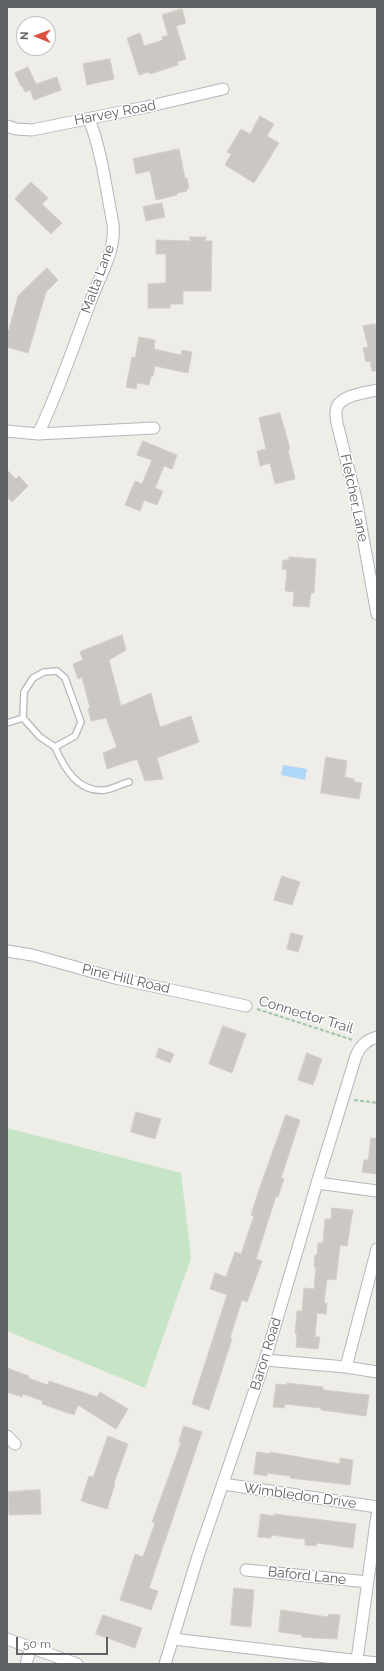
<!DOCTYPE html>
<html>
<head>
<meta charset="utf-8">
<style>
  body { margin:0 }
  #map { position:relative; width:384px; height:1671px; overflow:hidden; background:#efede7; font-family:Raleway,sans-serif }
  canvas { display:block }
  .frame { position:absolute; inset:0; border:8px solid #5e6166; pointer-events:none }
  .north { position:absolute; left:16px; top:16px; width:40px; height:40px; box-sizing:border-box; background:#fff; border:1px solid #bfc0c2; border-radius:50%; rotate:271deg; font-size:11px; font-weight:700; line-height:16px; text-align:center; color:#5e6166 }
  .north::after { content:''; display:block; margin:auto; width:14px; height:18px; background:#db4f41; clip-path:polygon(50% 0,100% 100%,50% 72%,0 100%) }
  .scale { position:absolute; left:16px; top:1637px; width:92px; height:18px; box-sizing:border-box; border:2px solid #5e6166; border-top:0; padding-left:5px; font-size:12px; line-height:14px; white-space:nowrap; color:#5e6166; -webkit-text-stroke:3px #fff; paint-order:stroke }
</style>
</head>
<body>
<div id="map">
<canvas width="384" height="1671"></canvas>
<div class="frame"></div>
<div class="north">N</div>
<div class="scale">50 m</div>
</div>
<script>
const context = document.querySelector('canvas').getContext('2d');
context.lineJoin = 'round';
function paint(path, color) {
  context.fillStyle = color;
  context.fill(path, 'evenodd');
}
function strokePath(path, color, width, dash) {
  context.strokeStyle = color;
  context.lineWidth = width;
  context.lineCap = dash ? 'butt' : 'round';
  context.setLineDash(dash || []);
  context.stroke(path);
}
function label(font, color, halo, rows, align = 'center') {
  context.font = font + ' Raleway,sans-serif';
  context.lineWidth = 3;
  context.setLineDash([]);
  context.textBaseline = 'middle';
  context.strokeStyle = halo;
  context.fillStyle = color;
  for (const [text, x, y, turn = 0] of rows) {
    context.save();
    context.translate(x, y);
    context.rotate((+turn || 0) * Math.PI / 180);
    context.textAlign = isNaN(turn) ? turn : align;
    if (halo) context.strokeText(text, 0, 0);
    context.fillText(text, 0, 0);
    context.restore();
  }
}
paint(new Path2D(`
  M 7,1128 L 181,1173 L 191,1258 L 145,1388 L 7,1331 Z`), '#c6e4c6');
paint(new Path2D(`
  M 283,765 L 307,769 L 305,780 L 281,775 Z`), '#aed7f8');
const building = new Path2D(`
  M 182,9 L 186,23 L 176,26 L 186,59 L 177,62 L 178,65 L 150,74 L 149,72 L 139,75 L 127,38 L 140,33 L 144,46 L 163,40 L 162,37 L 168,35 L 162,15 Z
  M 110,59 L 114,79 L 87,85 L 83,64 Z
  M 28,67 L 36,84 L 57,77 L 61,90 L 34,100 L 30,90 L 25,92 L 22,86 L 21,86 L 15,73 Z
  M 260,116 L 274,124 L 267,136 L 279,143 L 254,183 L 225,165 L 231,154 L 227,152 L 241,129 L 250,134 Z
  M 179,149 L 185,178 L 187,178 L 189,188 L 186,189 L 187,191 L 177,193 L 177,195 L 156,200 L 150,171 L 136,174 L 133,159 Z
  M 31,182 L 48,198 L 42,204 L 62,223 L 51,234 L 15,199 Z
  M 162,203 L 165,217 L 146,221 L 143,207 Z
  M 190,237 L 206,237 L 205,241 L 212,241 L 211,291 L 183,291 L 183,304 L 170,304 L 170,308 L 148,308 L 148,284 L 166,283 L 166,254 L 156,254 L 156,240 L 190,241 Z
  M 47,268 L 58,280 L 46,292 L 28,353 L 7,347 L 7,330 L 9,330 L 18,296 Z
  M 375,324 L 377,331 L 377,371 L 372,371 L 370,361 L 366,362 L 363,348 L 368,347 L 363,326 Z
  M 139,337 L 155,340 L 154,349 L 181,355 L 182,350 L 192,352 L 188,373 L 155,366 L 153,376 L 151,376 L 149,385 L 137,383 L 136,389 L 126,387 L 132,357 L 135,358 Z
  M 280,413 L 290,449 L 288,450 L 295,479 L 275,484 L 270,463 L 260,466 L 257,451 L 266,449 L 259,418 Z
  M 143,441 L 177,455 L 172,469 L 164,466 L 155,488 L 163,491 L 157,505 L 144,500 L 140,511 L 125,505 L 135,481 L 142,484 L 152,460 L 137,455 Z
  M 7,470 L 16,479 L 19,476 L 28,486 L 12,502 L 7,497 Z
  M 289,557 L 316,559 L 314,593 L 311,593 L 309,607 L 293,606 L 294,592 L 285,591 L 287,570 L 282,569 L 283,560 L 289,560 Z
  M 122,635 L 126,650 L 109,660 L 121,706 L 151,693 L 160,727 L 191,716 L 199,742 L 157,758 L 163,779 L 145,781 L 137,759 L 107,769 L 103,753 L 117,747 L 106,718 L 91,721 L 88,709 L 90,708 L 82,677 L 78,679 L 73,664 L 83,660 L 80,652 Z
  M 326,757 L 347,761 L 345,777 L 354,779 L 354,782 L 362,783 L 359,799 L 321,793 Z
  M 282,876 L 300,882 L 292,905 L 274,900 Z
  M 291,933 L 303,936 L 298,952 L 287,949 Z
  M 223,1026 L 246,1034 L 232,1073 L 209,1064 Z
  M 159,1048 L 174,1054 L 170,1063 L 156,1057 Z
  M 307,1053 L 322,1059 L 313,1085 L 298,1080 Z
  M 136,1112 L 161,1119 L 155,1139 L 131,1132 Z
  M 286,1115 L 300,1120 L 281,1178 L 284,1179 L 278,1197 L 276,1196 L 256,1259 L 262,1261 L 247,1302 L 242,1300 L 230,1338 L 232,1339 L 209,1410 L 192,1404 L 227,1295 L 210,1289 L 215,1273 L 226,1277 L 235,1252 L 241,1254 L 254,1216 L 251,1215 L 259,1190 Z
  M 371,1138 L 377,1138 L 377,1174 L 362,1172 L 364,1160 L 368,1160 Z
  M 332,1208 L 353,1210 L 347,1246 L 340,1245 L 336,1280 L 327,1279 L 324,1303 L 327,1303 L 326,1314 L 317,1313 L 315,1337 L 320,1337 L 318,1349 L 296,1347 L 297,1334 L 295,1334 L 297,1311 L 302,1311 L 304,1288 L 314,1289 L 316,1267 L 314,1267 L 315,1255 L 317,1255 L 318,1243 L 323,1243 L 325,1219 L 331,1219 Z
  M 7,1368 L 29,1376 L 28,1378 L 48,1385 L 49,1381 L 97,1397 L 100,1392 L 128,1409 L 116,1429 L 78,1405 L 74,1415 L 42,1404 L 43,1401 L 23,1394 L 22,1397 L 7,1392 Z
  M 287,1383 L 323,1387 L 323,1390 L 369,1395 L 366,1416 L 321,1410 L 321,1408 L 285,1404 L 284,1408 L 273,1407 L 276,1384 L 287,1385 Z
  M 184,1426 L 202,1432 L 149,1588 L 158,1591 L 151,1610 L 120,1600 L 135,1554 L 143,1557 L 155,1523 L 152,1522 L 181,1443 L 179,1442 Z
  M 108,1436 L 128,1444 L 114,1483 L 115,1484 L 107,1509 L 81,1501 L 89,1476 L 93,1477 Z
  M 257,1452 L 270,1454 L 270,1452 L 340,1464 L 340,1458 L 353,1460 L 350,1485 L 290,1478 L 290,1476 L 267,1473 L 267,1476 L 254,1474 Z
  M 40,1490 L 41,1514 L 9,1515 L 8,1492 Z
  M 261,1514 L 274,1516 L 274,1514 L 356,1524 L 353,1548 L 317,1543 L 316,1546 L 305,1545 L 305,1539 L 294,1538 L 271,1535 L 271,1538 L 258,1537 Z
  M 234,1588 L 254,1590 L 251,1627 L 231,1625 Z
  M 281,1610 L 328,1617 L 329,1614 L 340,1615 L 337,1639 L 313,1638 L 302,1637 L 302,1635 L 279,1632 Z
  M 103,1615 L 142,1628 L 135,1648 L 96,1634 Z`);
paint(building, '#cbc8c4');
strokePath(building, '#d3cfc5', 1);
const service = new Path2D(`
  M 57,671 L 65,678 L 81,722 L 75,736 L 55,747 L 40,737 L 23,718 L 24,692 L 33,678 L 44,672 Z
  M 7,723 L 23,718
  M 55,747 C 64,768 78,793 105,790 C 113,789 121,784 129,782`);
const minor = new Path2D(`
  M 7,126 L 16,129 L 32,130 L 146,107 L 223,89
  M 377,390 C 365,393 342,395 337,407 C 335,412 336,418 337,423 L 356,499 L 377,614
  M 7,431 L 38,434 L 154,428
  M 38,434 C 59,391 74,345 91,300 C 100,275 116,251 113,224 C 106,189 102,152 89,119
  M 7,951 L 32,955 L 115,978 L 246,1006
  M 317,1183 L 377,1191
  M 265,1360 L 346,1367 L 377,1372
  M 346,1367 L 377,1249
  M 7,1436 L 15,1444
  M 223,1484 L 377,1507
  M 246,1570 L 368,1582
  M 7,1639 L 77,1664
  M 173,1639 L 377,1663
  M 357,1660 L 377,1515
  M 26,1664 L 31,1647
  M 165,1664 L 198,1556 L 265,1360 L 317,1183 L 356,1056 C 360,1046 366,1040 377,1037`);
strokePath(service, '#b4b6ba', 8);
strokePath(minor, '#b4b6ba', 13);
strokePath(new Path2D(`
  M 257,1009 L 353,1040
  M 354,1100 L 377,1103`), '#9fc5ab', 2, [4, 2]);
strokePath(service, '#fff', 5.5);
strokePath(minor, '#fff', 11);
label('14px', '#5e6166', '#fff', [
  ["Harvey Road",115,113,-11],
  ["Malta Lane",98,279,-70],
  ["Fletcher Lane",354,498,78],
  ["Pine Hill Road",126,979,13],
  ["Connector Trail",306,1015,17],
  ["Baron Road",266,1354,-73],
  ["Wimbledon Drive",300,1496,8],
  ["Baford Lane",307,1576,6]
]);
</script>
</body>
</html>
